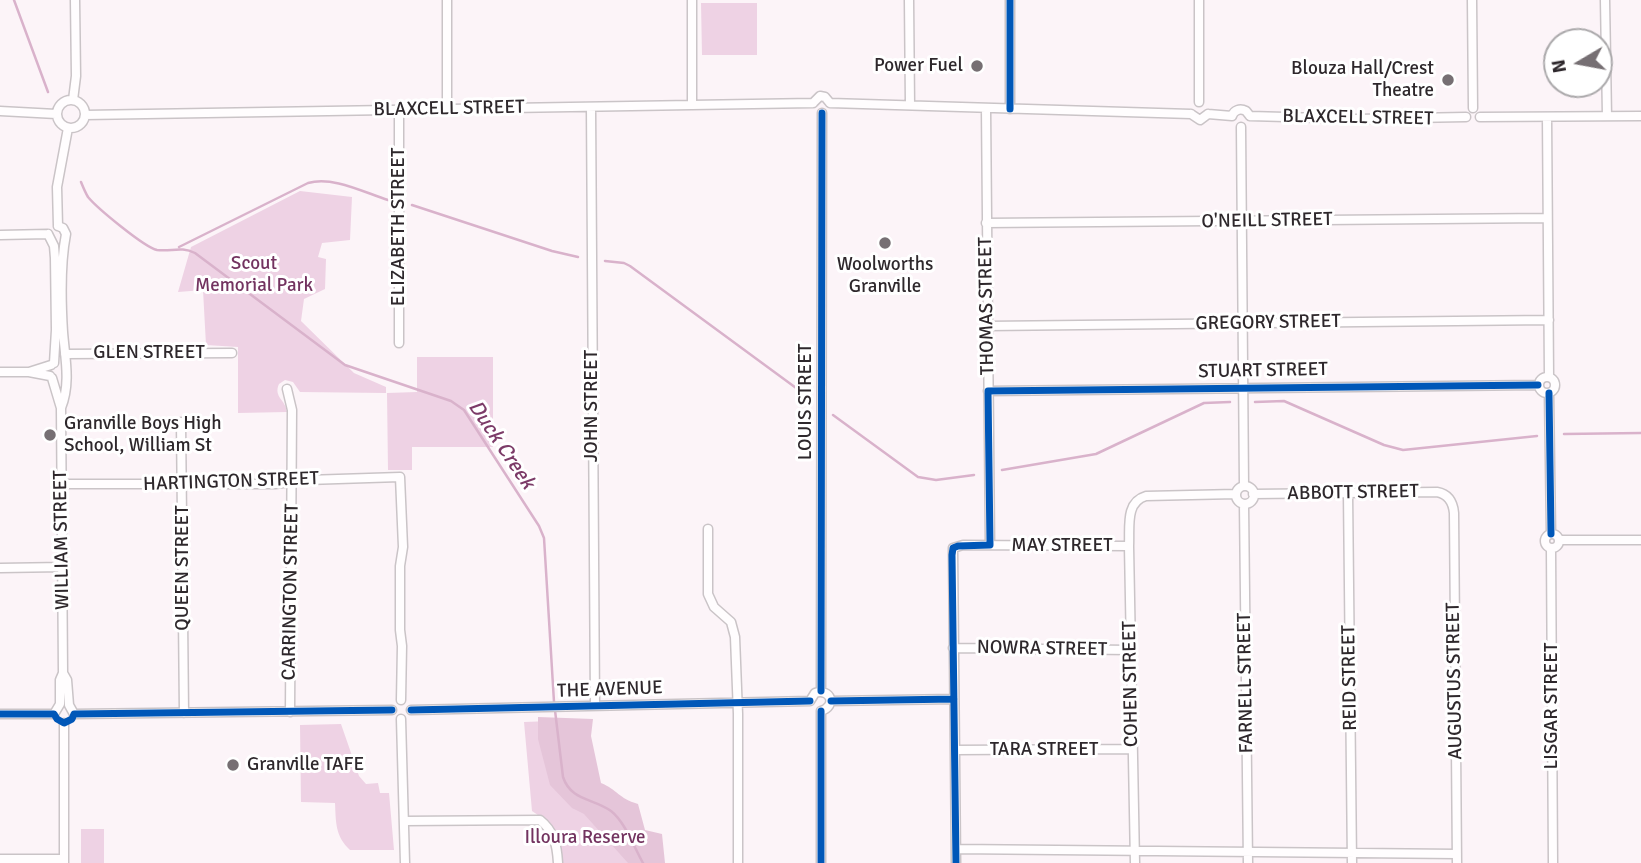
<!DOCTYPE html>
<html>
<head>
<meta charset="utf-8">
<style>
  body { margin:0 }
  #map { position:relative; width:1641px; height:863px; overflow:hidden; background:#fcf4f8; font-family:Signika,sans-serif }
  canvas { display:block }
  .north { position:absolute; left:1543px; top:28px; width:70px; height:70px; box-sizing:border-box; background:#fff; border:2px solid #aba9ab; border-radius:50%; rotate:260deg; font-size:19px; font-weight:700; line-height:28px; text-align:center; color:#2e282c }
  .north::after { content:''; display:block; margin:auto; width:24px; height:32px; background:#766f73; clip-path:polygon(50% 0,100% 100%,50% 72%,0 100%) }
</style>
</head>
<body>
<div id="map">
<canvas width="1641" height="863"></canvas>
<div class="north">N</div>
</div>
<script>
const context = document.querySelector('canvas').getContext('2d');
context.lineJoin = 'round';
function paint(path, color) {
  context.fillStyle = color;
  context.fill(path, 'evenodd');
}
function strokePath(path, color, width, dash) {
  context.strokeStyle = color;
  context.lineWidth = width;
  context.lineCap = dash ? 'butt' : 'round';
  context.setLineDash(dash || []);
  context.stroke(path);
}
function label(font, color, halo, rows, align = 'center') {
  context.font = font + ' Signika,sans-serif';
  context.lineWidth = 6;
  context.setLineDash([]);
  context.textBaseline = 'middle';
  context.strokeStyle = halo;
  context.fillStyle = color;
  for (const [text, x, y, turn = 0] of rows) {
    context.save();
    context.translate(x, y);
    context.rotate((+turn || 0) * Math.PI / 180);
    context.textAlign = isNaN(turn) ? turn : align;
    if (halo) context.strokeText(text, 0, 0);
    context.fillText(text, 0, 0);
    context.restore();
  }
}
paint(new Path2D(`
  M 701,3 L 757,3 L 757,55 L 702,55 Z
  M 300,191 L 352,197 L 350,240 L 322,243 L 318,257 L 326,259 L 325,289 L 304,299 L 301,321 L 354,373 L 386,387 L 386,393 L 300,392 L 293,382 L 285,380 L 279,384 C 273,397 286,400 287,412 L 238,413 L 238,347 L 206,345 L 203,290 L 178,292 L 191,247 Z
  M 417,357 L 493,357 L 493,447 L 412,447 L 412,470 L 388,470 L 387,393 L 417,392 Z
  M 551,721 L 593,812 L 635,863 L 561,863 C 558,836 555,826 532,811 L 524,722 Z
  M 341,724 L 359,776 L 366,784 L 378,783 L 380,793 L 389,793 L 394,850 L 350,850 C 335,836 336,822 335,803 L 301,802 L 300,725 Z
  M 81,829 L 104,829 L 104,863 L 81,863 Z`), '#eed2e4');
paint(new Path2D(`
  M 538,717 L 593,719 L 591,736 L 601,783 C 618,790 618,798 638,804 L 645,830 L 662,834 L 665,863 L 628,863 L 584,814 L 572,808 L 550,785 L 538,739 Z`), '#e5c5d9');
strokePath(new Path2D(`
  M 14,0 L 48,92
  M 81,182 C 83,187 85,192 88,197 C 97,208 144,247 157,250 C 171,252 181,246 195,253 L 345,365 L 451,401 L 464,410 L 539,526 L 544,538 L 554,702 L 563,777 C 571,801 593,798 611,811 C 625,822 634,847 643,863
  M 412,205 L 552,251 L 578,257
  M 179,247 L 308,183 C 333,176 363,192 388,200
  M 605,261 L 624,263 L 630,266 L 807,396
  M 1255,402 L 1284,401 L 1384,445 L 1403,450 L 1537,436
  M 833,415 L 918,477 L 936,480 L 974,475
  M 1564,434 L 1641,433
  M 1002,470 L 1096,454 L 1204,403 L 1230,402`), '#d9b2cb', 2.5);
const minor = new Path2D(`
  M 692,0 L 692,105
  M 909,0 L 910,105
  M 1010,0 L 1010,109
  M 1199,0 L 1199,102
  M 1472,0 L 1473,108
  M 1605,0 L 1607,116
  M57 114a14 14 0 1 1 28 0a14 14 0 1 1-28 0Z
  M 73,100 L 76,76 L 75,0
  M 813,103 L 820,96 L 825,97 L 830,103
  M 830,103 L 1191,114
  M 591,107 L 595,706
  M 986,108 L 990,545
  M 447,109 L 447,0
  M 0,111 L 56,114
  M 1191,114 L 1200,120 L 1208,114
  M 1208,114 L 1232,116
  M 85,115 L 813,103
  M 1232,116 C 1234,110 1240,108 1246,111 L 1250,116
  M 1250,116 L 1356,119 L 1466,117
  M 1480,117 L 1641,116
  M 1547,117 L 1549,377
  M 1241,127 L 1244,486
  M 986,223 L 1547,218
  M 58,226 L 57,187 L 68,128
  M 48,234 L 54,246 L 55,258 L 56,330 L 54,363
  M 0,235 L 48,234
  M 987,326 L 1549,320
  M 399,343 L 399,111
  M 65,354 L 232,353
  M 0,372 L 29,372 L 50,376
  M 29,372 L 51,365
  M1539 385a8 8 0 1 1 16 0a8 8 0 1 1-16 0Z
  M 52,378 L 61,408
  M 287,389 L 292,410 L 290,712
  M 988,391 L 1538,385
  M 1549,393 L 1551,534
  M 181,422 L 184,713
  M 62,484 L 275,484 L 307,480 L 400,477 L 403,547 L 400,566 L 400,630 L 402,646 L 401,700
  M1236 495a9 9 0 1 1 18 0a9 9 0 1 1-18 0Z
  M 1348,493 L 1352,863
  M 1253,494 L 1437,492 C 1448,494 1453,502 1454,513 L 1457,863
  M 1244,504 L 1248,863
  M 708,529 L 708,594 L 714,607 L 731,622 L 735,637 L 738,714 L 738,863
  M1545 541a7 7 0 1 1 14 0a7 7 0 1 1-14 0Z
  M 1560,540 L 1641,540
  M 1551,549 L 1553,863
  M 0,568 L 63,567
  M 953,648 L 1131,650
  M 63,673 L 67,680 L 69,705 L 74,714
  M 821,691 L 822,113
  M 810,701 L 815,693 C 831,688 837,706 821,711
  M 831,701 L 954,699
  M 411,710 L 810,701
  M 821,711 L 821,863
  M 0,714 L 54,714
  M 54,714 L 60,704 L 60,680 L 63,673 L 61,408 C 71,383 65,358 63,332 C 61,300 60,265 66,234 L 63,228 L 58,226
  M 74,714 L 392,710
  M 401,719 L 405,863
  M 64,723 L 64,863
  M 955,750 L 1132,749
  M 404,821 L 540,820 C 554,831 557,845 558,863
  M 956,849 L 1457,854
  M 0,859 L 64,859
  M 956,863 L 953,548 L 963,545 L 1129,546
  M 1135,863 L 1129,546 C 1130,527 1125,502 1146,496 L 1236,494`);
strokePath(minor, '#cac4c7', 11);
strokePath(minor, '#fffdfe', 8);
strokePath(new Path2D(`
  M 1010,0 L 1010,109
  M 1549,393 L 1551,534
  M 821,691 L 822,113
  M 831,701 L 954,699
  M 411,710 L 810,701
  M 821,711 L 821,863
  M 0,714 L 54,714 L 57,719 L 64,723 L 72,719 L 74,714 L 392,710
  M 956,863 L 952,555 L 953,548 L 958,546 L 990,545 L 988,391 L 1538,385`), '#0057b8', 7);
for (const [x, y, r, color] of [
  [977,66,7,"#766f73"],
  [1448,80,7,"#766f73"],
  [885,243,7,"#766f73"],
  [50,435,7,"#766f73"],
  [233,765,7,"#766f73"]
]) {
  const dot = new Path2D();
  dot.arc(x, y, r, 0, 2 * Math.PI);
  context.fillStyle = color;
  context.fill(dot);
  strokePath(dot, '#fff', 2.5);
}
label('19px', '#2e282c', '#fff', [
  ["Power Fuel",963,66],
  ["Blouza Hall/Crest",1434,69],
  ["Theatre",1434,91],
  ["Woolworths",885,265,"center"],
  ["Granville",885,287,"center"],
  ["Granville Boys High",64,424,"left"],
  ["School, William St",64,446,"left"],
  ["Granville TAFE",247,765,"left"]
], 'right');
label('19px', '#2e282c', '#fff', [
  ["BLAXCELL STREET",449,109,-1],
  ["BLAXCELL STREET",1358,118,1],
  ["O'NEILL STREET",1267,221,-1],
  ["ELIZABETH STREET",399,227,-90],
  ["THOMAS STREET",987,306,-91],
  ["GREGORY STREET",1268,323,-1],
  ["GLEN STREET",149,353],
  ["STUART STREET",1263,371,-1],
  ["LOUIS STREET",806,402,-90],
  ["JOHN STREET",592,406,-90],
  ["HARTINGTON STREET",231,482,-2],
  ["ABBOTT STREET",1353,493,-1],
  ["WILLIAM STREET",62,540,-91],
  ["MAY STREET",1062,546],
  ["QUEEN STREET",183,568,-90],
  ["CARRINGTON STREET",291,592,-89],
  ["NOWRA STREET",1042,649,1],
  ["REID STREET",1350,678,-91],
  ["AUGUSTUS STREET",1455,681,-91],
  ["FARNELL STREET",1246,683,-91],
  ["COHEN STREET",1131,684,-91],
  ["THE AVENUE",610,690,-2],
  ["LISGAR STREET",1552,706,-90],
  ["TARA STREET",1044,750]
]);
label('19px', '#733360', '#fff', [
  ["Scout",254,264],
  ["Memorial Park",254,286],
  ["Illoura Reserve",585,838]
]);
label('italic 21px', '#7c3b68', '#fff', [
  ["Duck Creek",501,445,56]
]);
</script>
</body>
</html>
